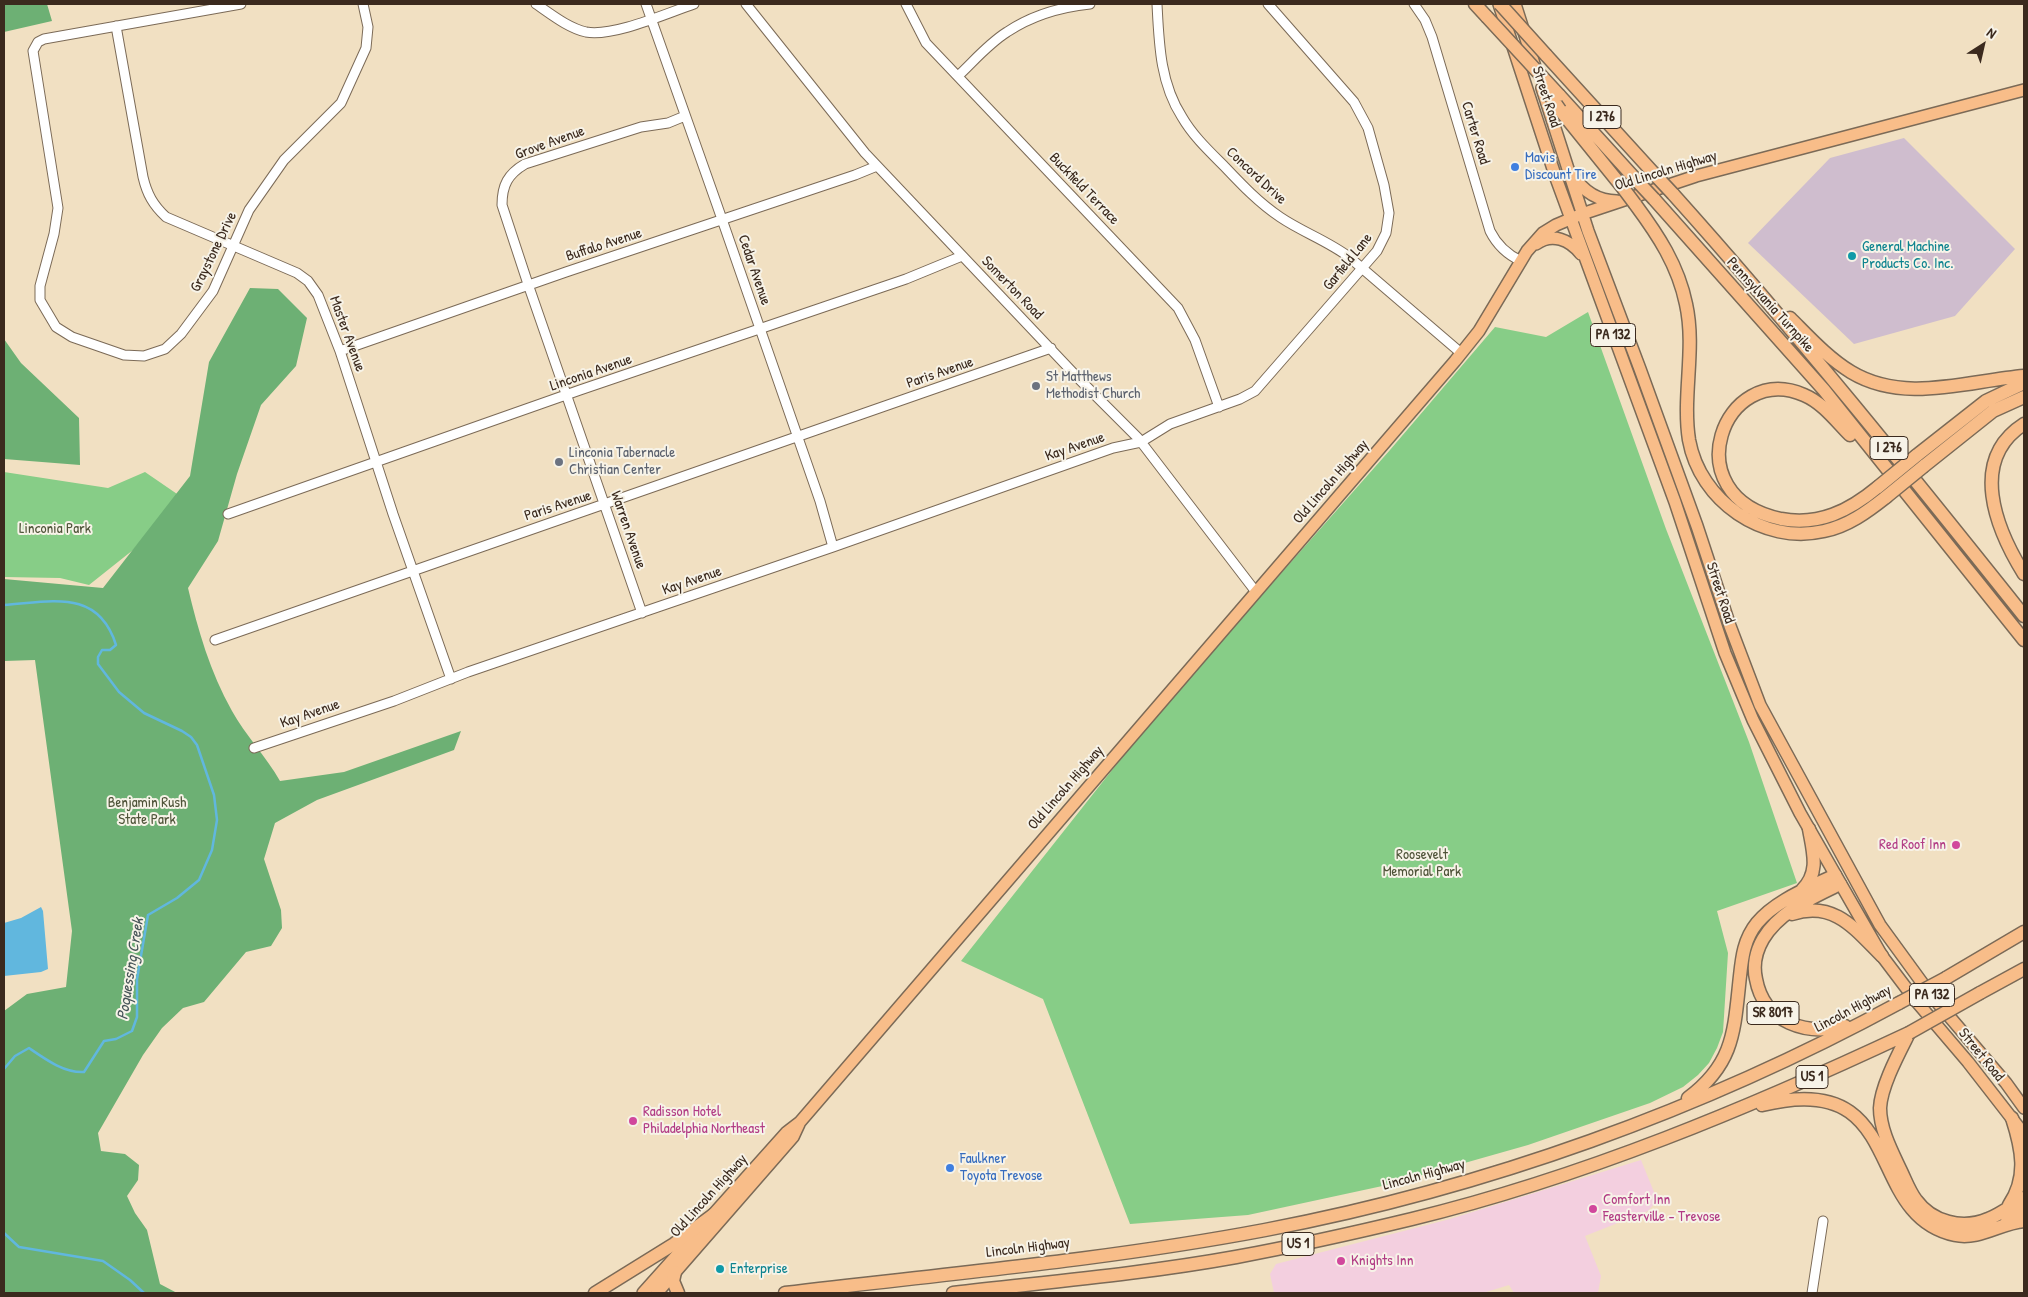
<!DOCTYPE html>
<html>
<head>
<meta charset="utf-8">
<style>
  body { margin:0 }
  #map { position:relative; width:2028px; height:1297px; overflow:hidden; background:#f1e0c2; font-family:"Patrick Hand",sans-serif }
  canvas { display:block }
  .frame { position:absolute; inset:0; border:5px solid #3b2a1e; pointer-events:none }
  .north { position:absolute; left:1958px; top:20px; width:50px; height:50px; -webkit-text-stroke:4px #f7f3e8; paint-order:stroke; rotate:35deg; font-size:14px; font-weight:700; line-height:20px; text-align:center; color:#3b2a1e }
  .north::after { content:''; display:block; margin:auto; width:18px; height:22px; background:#3b2a1e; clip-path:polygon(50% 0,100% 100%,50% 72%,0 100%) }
</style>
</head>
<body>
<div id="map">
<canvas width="2028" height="1297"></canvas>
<div class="frame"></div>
<div class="north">N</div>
</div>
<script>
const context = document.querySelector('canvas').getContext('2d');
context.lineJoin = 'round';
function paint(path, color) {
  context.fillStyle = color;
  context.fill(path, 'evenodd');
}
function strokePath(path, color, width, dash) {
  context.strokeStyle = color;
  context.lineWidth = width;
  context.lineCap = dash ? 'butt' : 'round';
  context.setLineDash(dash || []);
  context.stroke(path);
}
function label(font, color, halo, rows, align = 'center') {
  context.font = font + ' "Patrick Hand",sans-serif';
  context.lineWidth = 4;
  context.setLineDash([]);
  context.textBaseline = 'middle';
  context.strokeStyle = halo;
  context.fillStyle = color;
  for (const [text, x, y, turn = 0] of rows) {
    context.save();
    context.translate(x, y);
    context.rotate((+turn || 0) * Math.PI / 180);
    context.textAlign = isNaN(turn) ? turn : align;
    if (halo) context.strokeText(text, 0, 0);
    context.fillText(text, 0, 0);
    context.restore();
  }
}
paint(new Path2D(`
  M 1641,1160 L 1654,1192 L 1654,1204 L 1648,1211 L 1585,1236 L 1601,1276 L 1598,1293 L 1514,1293 L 1509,1285 L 1483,1293 L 1274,1293 L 1270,1274 L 1276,1264 L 1450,1219 Z`), '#f3cfdf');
paint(new Path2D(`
  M 1904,138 L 2015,249 L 1955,316 L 1854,344 L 1748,243 L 1830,158 Z`), '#cfbdce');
paint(new Path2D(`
  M 1588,312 L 1666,529 L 1749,742 L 1797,883 L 1717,911 L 1728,953 L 1723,1032 L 1717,1048 L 1709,1063 L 1698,1075 L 1683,1087 L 1650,1103 L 1528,1145 L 1387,1185 L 1248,1215 L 1130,1224 L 1043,999 L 961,961 L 1154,717 L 1390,450 L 1495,327 L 1546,337 Z
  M 4,472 L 108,488 L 145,472 L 180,496 L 133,550 L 89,585 L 60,578 L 4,577 Z`), '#87cd87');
paint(new Path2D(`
  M 4,4 L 47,4 L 52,21 L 4,32 Z
  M 250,288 L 278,289 L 307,318 L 296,366 L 261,405 L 237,474 L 218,541 L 188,588 C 198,630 210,672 232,711 C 245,735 266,756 280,781 L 344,772 L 461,731 L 454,750 L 317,800 L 275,823 L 264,859 L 281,910 L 282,928 L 271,946 L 246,952 L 204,1002 L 183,1008 L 162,1028 L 143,1055 L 98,1133 L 101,1151 L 125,1154 L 139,1165 L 138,1180 L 127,1196 L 135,1213 L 147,1230 L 160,1284 L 177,1293 L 4,1293 L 4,1011 L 27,994 L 66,987 L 72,931 L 35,660 L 4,661 L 4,579 L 103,588 L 190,476 L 209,362 Z
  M 4,339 L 21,363 L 79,418 L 80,465 L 4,459 Z`), '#6db074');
paint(new Path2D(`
  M 41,907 L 43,911 L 48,969 L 41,972 L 4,976 L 4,923 L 21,918 Z`), '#61b7de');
strokePath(new Path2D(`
  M 4,605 C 51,602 98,588 116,645 L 110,650 L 102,650 L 98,657 L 98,664 L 119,692 L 144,713 L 182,731 L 191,737 L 197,745 L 214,795 L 217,820 L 212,850 L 199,880 L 177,898 L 148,915 L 137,979 L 137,1017 L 132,1031 L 116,1039 L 104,1041 L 84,1072 C 64,1073 45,1059 29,1048 L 15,1056 L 4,1069
  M 4,1233 L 19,1247 L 103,1261 L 130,1280 L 144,1293`), '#61b7de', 2.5);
const minor = new Path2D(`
  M 241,4 L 44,39 L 38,42 L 33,51 L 58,208 L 54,234 L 40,286 L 40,300 L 56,327 L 72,337 L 124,355 L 144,356 L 165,349 L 181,334 L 213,291 L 249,210 L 284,160 L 341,103 L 366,48 L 368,27 L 363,4
  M 536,4 C 551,14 568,28 586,32 C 614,37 667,13 694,4
  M 646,4 L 717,205 L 820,501 L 833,547
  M 746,4 L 865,153 L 1080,380 L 1138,438 L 1256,592
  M 906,4 L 926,43 L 1178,308 L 1195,340 L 1219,407
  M 1157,4 C 1159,43 1160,83 1182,117 C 1193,136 1209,151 1224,166 C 1242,185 1259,203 1280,217 C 1302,232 1328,241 1349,257 L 1461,353
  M 1414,4 L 1425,20 L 1432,37 L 1490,231 C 1497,245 1506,254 1521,261
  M 116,26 L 143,177 C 147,194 153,205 166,217 L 297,273 L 308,281 L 318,295 L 340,351 L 393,514 L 451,679
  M 958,76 C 974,61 988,44 1007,32 C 1031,16 1061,7 1090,4
  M 340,351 L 566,272 L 855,175 L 877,166
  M 228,514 L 580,390 L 906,279 L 962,256
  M 642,613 L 529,287 L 502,205 C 502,185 508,174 525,164 L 641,127 L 668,123 L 685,116
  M 215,640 L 1051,348
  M 254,748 L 394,701 L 468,672 L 833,547 L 1113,448 L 1141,442 L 1170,424 L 1240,399 L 1255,391 L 1377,251 L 1386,233 L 1389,213 L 1384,185 L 1368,128 L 1354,102 L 1268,4
  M 1812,1293 L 1823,1221`);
const major = new Path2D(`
  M 1499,4 L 1556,178 L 1675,502 L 1725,653 L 1753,720 L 1800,813 L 1882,956 L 1916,1001 L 1968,1062 L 2024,1134
  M 1515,4 L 1536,70
  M 1542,88 L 1588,231 L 1640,369 L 1697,526 L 1730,626 L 1760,705 L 1880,925 L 1931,995 L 2006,1083 L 2024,1108
  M 1573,175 C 1583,191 1597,201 1617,201
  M 1536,244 C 1552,232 1570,240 1581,254
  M 643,1293 L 787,1132 L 800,1122 L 1455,361 L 1479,331 L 1527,251 L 1543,233 L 1556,225 L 1582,214 L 1696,176 L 2024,90
  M 657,1293 L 793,1137 L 799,1124`);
const highway = new Path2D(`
  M 1475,4 L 1487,17
  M 1546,55 L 1658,178
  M 1559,95 L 1639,183
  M 1560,110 L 1623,188
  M 1673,194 C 1795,330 1910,473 2024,616
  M 1654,199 L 1824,390 L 2024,640
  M 1635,204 C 1658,235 1678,265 1686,304 C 1696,349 1682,395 1689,440 C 1700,501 1763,545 1824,531 C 1848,526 1867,512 1886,497
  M 1790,318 C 1809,337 1828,358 1851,372 C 1904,404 1967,381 2024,376
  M 2024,424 C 1968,460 1996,529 2024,574
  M 1850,435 C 1836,421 1823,403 1804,395 C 1724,360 1672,496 1781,519 C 1819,526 1849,511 1878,487
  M 1916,456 L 1986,401 L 2024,383
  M 1924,466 L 1993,411 L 2024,397
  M 1840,884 C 1812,898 1780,911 1763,939 C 1756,951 1753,966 1756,979 C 1764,1023 1807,1036 1845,1026
  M 1802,890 C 1820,872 1813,852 1809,829
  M 1792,914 C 1834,900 1855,929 1882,956
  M 1946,978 L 2024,932
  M 1980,993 L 2024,969
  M 1909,1033 C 1899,1053 1881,1086 1880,1108 C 1880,1129 1891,1150 1900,1169 C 1905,1179 1909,1191 1916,1200 C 1932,1222 1962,1230 1988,1219 C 2001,1214 2012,1205 2024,1198
  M 1688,1098 C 1735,1063 1734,1030 1740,976 C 1742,957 1744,939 1757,923 C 1776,900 1809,888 1835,875
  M 1762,1105 C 1910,1068 1861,1215 1955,1235 C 1980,1240 2000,1223 2024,1221
  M 2009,1205 C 2028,1177 2022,1149 2012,1118
  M 2006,1223 L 2024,1210
  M 675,1272 L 673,1281 L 678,1293
  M 595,1293 L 674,1244 L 713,1215
  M 785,1293 C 945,1274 1106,1260 1265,1230 C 1486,1188 1702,1110 1899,1003
  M 953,1293 C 1047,1282 1142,1274 1236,1257 C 1295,1246 1354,1233 1412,1219 C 1584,1177 1749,1108 1909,1033`);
strokePath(minor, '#7b6a57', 11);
strokePath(major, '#7b6a57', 14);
strokePath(highway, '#7b6a57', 15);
strokePath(minor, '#fff', 9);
strokePath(major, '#f8bd89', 11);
strokePath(highway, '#f8bd89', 12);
const highwayBridge = new Path2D(`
  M 1500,4 L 1546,55
  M 1487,17 L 1559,95
  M 1546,90 L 1560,110
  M 1658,178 L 1673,194
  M 1639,183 L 1654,199
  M 1623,188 L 1635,204
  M 1878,487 L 1916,456
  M 1886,497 L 1924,466
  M 1899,1003 L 1946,978
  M 1909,1033 L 1980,993`);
strokePath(highwayBridge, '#7b6a57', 15, []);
strokePath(highwayBridge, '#f8bd89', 12);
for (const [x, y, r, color] of [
  [1515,167,5,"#3f7fe0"],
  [1852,256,5,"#0f9aa8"],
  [1036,386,5,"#6b7280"],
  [559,462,5,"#6b7280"],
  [1956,845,5,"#d1479c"],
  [633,1121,5,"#d1479c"],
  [950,1168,5,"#3f7fe0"],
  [1593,1209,5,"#d1479c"],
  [1341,1261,5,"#d1479c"],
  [720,1269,5,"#0f9aa8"]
]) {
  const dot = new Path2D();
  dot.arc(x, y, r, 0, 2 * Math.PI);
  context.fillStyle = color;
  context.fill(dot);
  strokePath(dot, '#f7f3e8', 2);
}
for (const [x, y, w] of [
  [1602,117,38],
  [1613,335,45],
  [1889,448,38],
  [1932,995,45],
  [1773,1013,52],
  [1812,1077,32],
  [1298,1244,32]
]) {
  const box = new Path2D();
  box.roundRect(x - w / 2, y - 11.5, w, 23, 4);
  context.fillStyle = '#f7f3e8';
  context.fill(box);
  strokePath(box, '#3b2a1e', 1);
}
label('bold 14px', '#3b2a1e', null, [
  ["I 276",1602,117],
  ["PA 132",1613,335],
  ["I 276",1889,448],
  ["PA 132",1932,995],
  ["SR 8017",1773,1013],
  ["US 1",1812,1077],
  ["US 1",1298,1244]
]);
label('15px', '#3b2a1e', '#f7f3e8', [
  ["Street Road",1546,97,72],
  ["Carter Road",1475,133,73],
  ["Grove Avenue",550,143,-20],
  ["Old Lincoln Highway",1666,171,-17],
  ["Concord Drive",1256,176,43],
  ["Buckfield Terrace",1084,189,46],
  ["Buffalo Avenue",604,245,-18],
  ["Graystone Drive",214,252,-64],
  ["Garfield Lane",1348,262,-51],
  ["Cedar Avenue",754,270,71],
  ["Somerton Road",1012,288,46],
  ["Pennsylvania Turnpike",1770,305,48],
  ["Master Avenue",347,334,70],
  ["Linconia Avenue",591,373,-19],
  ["Paris Avenue",940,373,-19],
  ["Kay Avenue",1075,447,-19],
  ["Old Lincoln Highway",1331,482,-49],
  ["Paris Avenue",558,506,-18],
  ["Warren Avenue",628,530,71],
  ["Kay Avenue",692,581,-19],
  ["Street Road",1720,593,72],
  ["Kay Avenue",310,714,-19],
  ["Old Lincoln Highway",1066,788,-49],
  ["Lincoln Highway",1853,1009,-28],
  ["Street Road",1981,1055,51],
  ["Lincoln Highway",1424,1175,-15],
  ["Old Lincoln Highway",709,1196,-48],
  ["Lincoln Highway",1028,1248,-7]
]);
label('15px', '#366cbe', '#f7f3e8', [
  ["Mavis",1525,158],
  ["Discount Tire",1525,175],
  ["Faulkner",960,1159],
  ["Toyota Trevose",960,1176]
], 'left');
label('15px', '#0d838f', '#f7f3e8', [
  ["General Machine",1862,247],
  ["Products Co. Inc.",1862,264],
  ["Enterprise",730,1269]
], 'left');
label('15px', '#5b616d', '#f7f3e8', [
  ["St Matthews",1046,377],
  ["Methodist Church",1046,394],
  ["Linconia Tabernacle",569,453],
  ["Christian Center",569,470]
], 'left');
label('15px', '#4e5338', '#f7f3e8', [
  ["Linconia Park",55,529],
  ["Benjamin Rush",147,803],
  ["State Park",147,820],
  ["Roosevelt",1422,855],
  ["Memorial Park",1422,872]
]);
label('15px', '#b23c85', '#f7f3e8', [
  ["Red Roof Inn",1946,845,"right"],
  ["Radisson Hotel",643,1112],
  ["Philadelphia Northeast",643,1129],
  ["Comfort Inn",1603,1200],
  ["Feasterville - Trevose",1603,1217],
  ["Knights Inn",1351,1261]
], 'left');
label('italic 16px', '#465458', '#f7f3e8', [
  ["Poquessing Creek",131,969,-81]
]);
</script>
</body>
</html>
